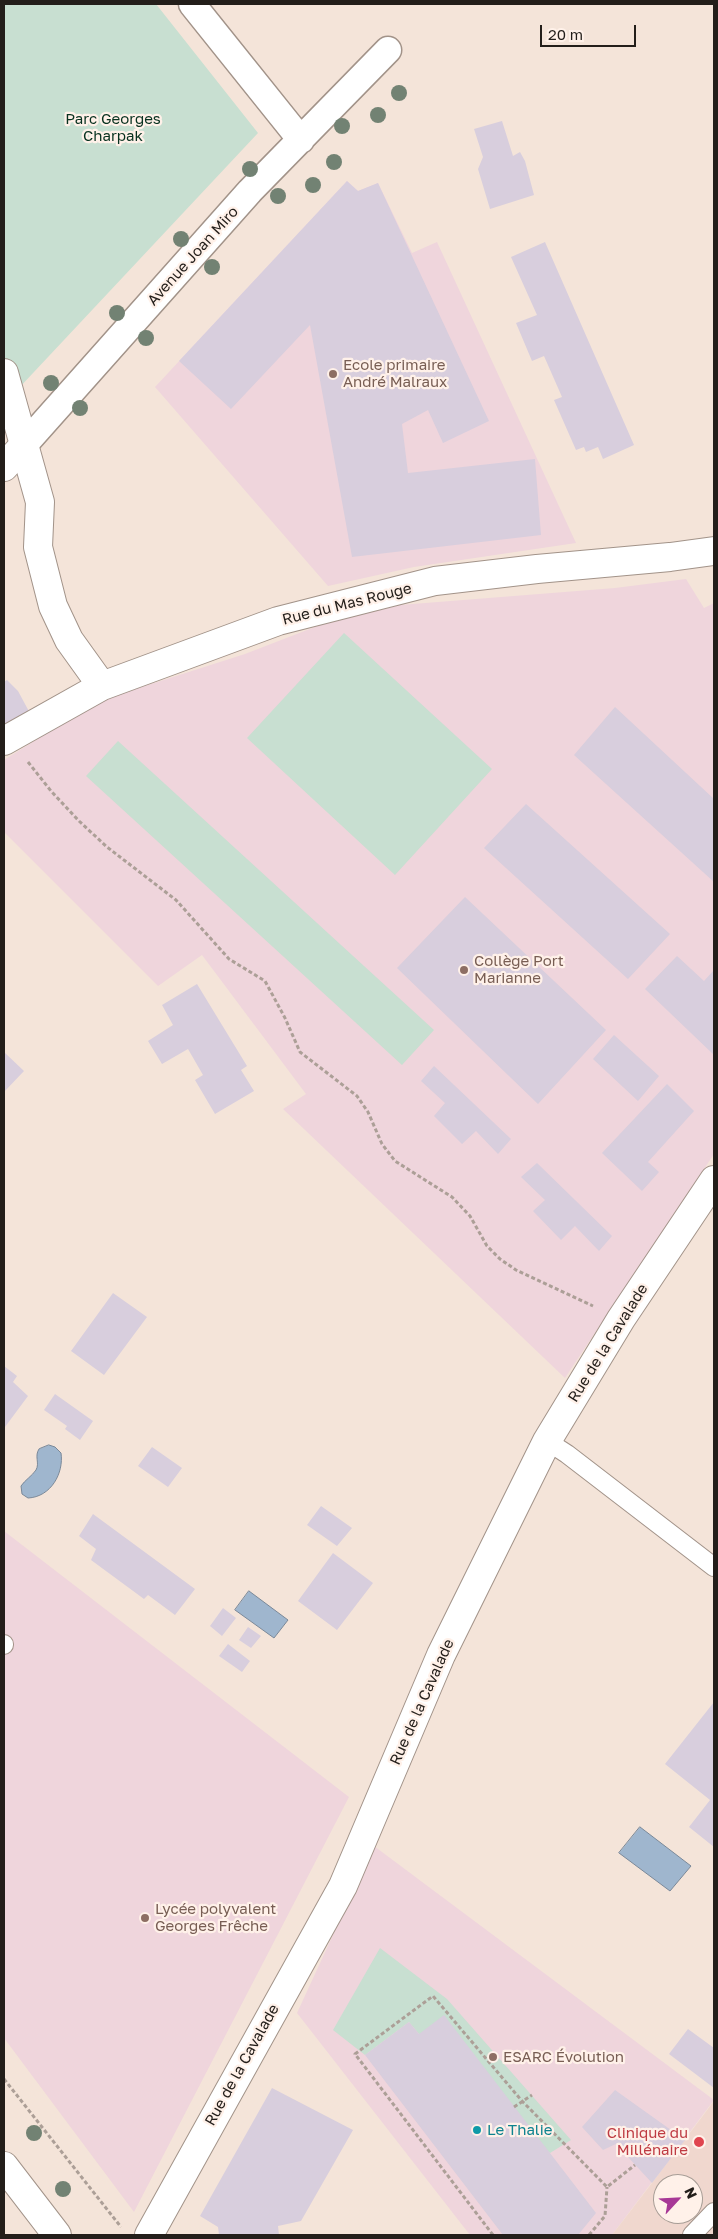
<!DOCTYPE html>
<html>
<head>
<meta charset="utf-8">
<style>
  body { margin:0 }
  #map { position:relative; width:718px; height:2239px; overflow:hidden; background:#f4e4d9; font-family:"Golos Text",sans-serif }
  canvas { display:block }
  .frame { position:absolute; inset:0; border:5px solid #231e1a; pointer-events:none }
  .north { position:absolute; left:653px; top:2174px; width:50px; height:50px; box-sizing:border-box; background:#fff1e9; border:1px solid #a79d96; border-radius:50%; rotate:65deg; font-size:14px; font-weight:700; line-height:20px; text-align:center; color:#231e1a }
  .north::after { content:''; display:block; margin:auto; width:18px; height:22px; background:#a73896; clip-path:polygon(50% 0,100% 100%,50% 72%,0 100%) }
  .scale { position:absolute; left:540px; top:25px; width:96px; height:22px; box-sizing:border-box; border:2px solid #231e1a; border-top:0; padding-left:6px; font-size:15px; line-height:18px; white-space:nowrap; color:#231e1a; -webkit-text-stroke:4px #fff1e9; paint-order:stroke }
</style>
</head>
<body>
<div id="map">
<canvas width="718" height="2239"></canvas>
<div class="frame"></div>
<div class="north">N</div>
<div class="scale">20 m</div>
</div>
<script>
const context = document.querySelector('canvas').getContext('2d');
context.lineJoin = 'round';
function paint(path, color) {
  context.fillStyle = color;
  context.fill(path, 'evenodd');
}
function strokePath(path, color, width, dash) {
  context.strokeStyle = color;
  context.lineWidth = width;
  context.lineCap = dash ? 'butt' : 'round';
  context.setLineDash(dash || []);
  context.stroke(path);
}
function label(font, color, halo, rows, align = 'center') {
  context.font = font + ' "Golos Text",sans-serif';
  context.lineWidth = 4.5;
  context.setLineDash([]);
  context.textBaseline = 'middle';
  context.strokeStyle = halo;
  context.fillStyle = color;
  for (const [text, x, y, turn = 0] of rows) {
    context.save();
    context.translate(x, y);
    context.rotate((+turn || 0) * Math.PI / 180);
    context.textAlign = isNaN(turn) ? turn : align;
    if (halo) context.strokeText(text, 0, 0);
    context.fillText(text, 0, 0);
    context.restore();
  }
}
paint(new Path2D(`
  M 347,181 L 358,191 L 378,183 L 412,253 L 437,242 L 576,543 L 414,567 L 328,586 L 155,387 Z
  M 686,579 L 704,608 L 714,603 L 714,1154 L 565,1378 L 283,1109 L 306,1094 L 202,955 L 158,986 L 4,832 L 4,760 L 98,701 L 245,654 L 320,625 L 400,605 L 615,588 Z
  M 4,1531 L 349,1797 L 134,2212 L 4,2038 Z
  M 374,1846 L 714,2100 L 612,2235 L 470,2235 L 297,2013 Z`), '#efd5dc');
paint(new Path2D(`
  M 714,2101 L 714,2235 L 612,2235 L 652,2183 ZM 663,2184 L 693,2184 L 693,2214 L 663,2214 Z`), '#f0d7ce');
paint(new Path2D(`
  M 4,4 L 156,4 L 258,133 L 4,404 Z
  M 344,633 L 492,769 L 395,875 L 247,738 Z
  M 118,741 L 434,1030 L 402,1065 L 86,776 Z
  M 380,1948 L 447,1999 L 571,2140 L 550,2153 L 419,2034 L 409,2022 L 365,2055 L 333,2030 Z`), '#c8dfd1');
const water = new Path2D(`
  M 49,1445 L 55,1447 L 61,1453 C 64,1473 51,1497 28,1498 L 22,1494 L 21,1486 C 25,1480 32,1476 36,1470 C 40,1463 34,1456 39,1449 Z
  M 249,1591 L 288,1620 L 274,1638 L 235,1610 Z
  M 640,1827 L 691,1866 L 670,1891 L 619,1853 Z`);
paint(water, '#9fb6ce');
strokePath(water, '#7a8898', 1);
paint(new Path2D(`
  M 502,121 L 513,156 L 520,152 L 525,161 L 534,195 L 490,209 L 478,169 L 483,157 L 474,129 Z
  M 347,181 L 358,191 L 378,183 L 489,421 L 443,443 L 428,410 L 402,424 L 408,473 L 535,459 L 541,535 L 352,557 L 310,325 L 231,409 L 179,361 Z
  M 545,242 L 634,445 L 603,459 L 598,447 L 586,452 L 584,447 L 576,450 L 554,400 L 562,397 L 544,356 L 532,361 L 516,323 L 537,315 L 511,257 Z
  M 7,680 L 18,691 L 32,717 L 4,734 L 4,682 Z
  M 615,707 L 714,799 L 714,882 L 574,755 Z
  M 526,804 L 670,934 L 628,979 L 484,848 Z
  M 465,897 L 606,1030 L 538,1104 L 397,968 Z
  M 677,956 L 704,981 L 714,970 L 714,1055 L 645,989 Z
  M 197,984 L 247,1066 L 241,1070 L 254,1091 L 215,1114 L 195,1080 L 203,1075 L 188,1049 L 162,1064 L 148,1041 L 173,1025 L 162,1005 Z
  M 614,1035 L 659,1076 L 638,1101 L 593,1059 Z
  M 4,1052 L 24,1071 L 4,1092 Z
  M 434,1066 L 511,1139 L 498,1154 L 476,1131 L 462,1144 L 434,1116 L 445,1103 L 421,1081 Z
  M 667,1084 L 694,1111 L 648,1162 L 659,1172 L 642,1191 L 602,1153 Z
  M 537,1163 L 612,1236 L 599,1251 L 575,1226 L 561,1240 L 533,1211 L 545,1200 L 521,1177 Z
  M 113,1293 L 147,1317 L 104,1375 L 71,1351 Z
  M 4,1366 L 17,1376 L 13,1382 L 28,1396 L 5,1427 Z
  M 55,1394 L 93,1421 L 80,1440 L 65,1429 L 67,1426 L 44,1410 Z
  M 152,1447 L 182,1468 L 168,1487 L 138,1466 Z
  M 321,1506 L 352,1528 L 337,1546 L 307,1525 Z
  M 93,1514 L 195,1589 L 175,1615 L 148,1595 L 144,1599 L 91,1560 L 96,1549 L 79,1536 Z
  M 333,1553 L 373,1583 L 337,1630 L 298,1601 Z
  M 223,1608 L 236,1618 L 222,1636 L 210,1626 Z
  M 248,1627 L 261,1636 L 251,1648 L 239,1640 Z
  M 228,1644 L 250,1661 L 242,1672 L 219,1656 Z
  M 714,1702 L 714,1847 L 689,1827 L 710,1800 L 665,1764 Z
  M 444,2015 L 596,2213 L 578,2235 L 503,2235 L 365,2055 L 409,2022 L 419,2034 Z
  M 688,2029 L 714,2048 L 714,2088 L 669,2054 Z
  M 272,2088 L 353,2130 L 301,2221 L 278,2226 L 279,2235 L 219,2235 L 218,2227 L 200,2216 Z
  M 615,2090 L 685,2140 L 652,2183 L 616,2144 L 603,2150 L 582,2127 Z`), '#d8cedd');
const service = new Path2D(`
  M 547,1441 L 567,1454 L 714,1567
  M 4,1644 L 4,1645
  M 692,2235 L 714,2212`);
const pedestrian = new Path2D(`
  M 192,4 L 301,140
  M 24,445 L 250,191 L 388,50`);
const minor = new Path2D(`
  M 4,373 L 40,502 L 38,547 L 53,606 L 69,640 L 102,686
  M 4,741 L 102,686 L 278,621 L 435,581 L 537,569 L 670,557 L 714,551
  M 149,2235 L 343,1886 L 441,1655 L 547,1441 L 621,1319 L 714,1180`);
const tertiary = new Path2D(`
  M 4,467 L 24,445
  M 4,2166 L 57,2235`);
strokePath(service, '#a29389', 20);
strokePath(pedestrian, '#a29389', 29);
strokePath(minor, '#a29389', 30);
strokePath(tertiary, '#a29389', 30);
strokePath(new Path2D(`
  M 28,762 L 51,791 L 79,821 L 107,847 L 176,900 L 229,959 L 265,981 L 285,1018 L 300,1052 L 357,1096 L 368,1112 L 382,1144 L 395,1161 L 452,1197 L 470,1216 L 487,1246 L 500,1259 L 516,1270 L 593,1306
  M 4,2079 L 121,2227
  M 514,2107 L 532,2095
  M 493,2235 L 355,2054 L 433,1996 L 522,2101 L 607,2187 L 635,2165
  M 589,2235 L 605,2216 L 607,2187`), '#ac9f97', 3, [4, 2.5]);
strokePath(service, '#fff', 18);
strokePath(pedestrian, '#fff', 26);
strokePath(minor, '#fff', 28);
strokePath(tertiary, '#fff', 28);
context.fillStyle = '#728273';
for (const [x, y] of [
  [399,93],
  [378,115],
  [342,126],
  [334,162],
  [250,169],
  [313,185],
  [278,196],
  [181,239],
  [212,267],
  [117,313],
  [146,338],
  [51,383],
  [80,408],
  [34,2133],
  [63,2189]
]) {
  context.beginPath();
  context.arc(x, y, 8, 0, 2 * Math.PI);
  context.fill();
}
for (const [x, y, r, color] of [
  [333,374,5,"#8d6e63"],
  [464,970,5,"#8d6e63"],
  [145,1918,5,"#8d6e63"],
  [493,2057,5,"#8d6e63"],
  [477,2130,5,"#0f9aa8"],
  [699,2142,6,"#e0444e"]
]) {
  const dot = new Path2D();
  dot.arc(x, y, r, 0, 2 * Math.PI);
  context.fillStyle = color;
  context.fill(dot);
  strokePath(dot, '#fff1e9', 2);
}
label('15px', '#07311f', '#fff1e9', [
  ["Parc Georges",113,119],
  ["Charpak",113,136]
]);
label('15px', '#231e1a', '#fff1e9', [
  ["Avenue Joan Miro",193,256,-48],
  ["Rue du Mas Rouge",347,604,-14],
  ["Rue de la Cavalade",608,1343,-58],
  ["Rue de la Cavalade",422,1702,-66],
  ["Rue de la Cavalade",242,2065,-61]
]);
label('15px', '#785e54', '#fff1e9', [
  ["Ecole primaire",343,365],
  ["André Malraux",343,382],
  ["Collège Port",474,961],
  ["Marianne",474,978],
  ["Lycée polyvalent",155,1909],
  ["Georges Frêche",155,1926],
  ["ESARC Évolution",503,2057]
], 'left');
label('15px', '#0d838f', '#fff1e9', [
  ["Le Thalie",487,2130]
], 'left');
label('15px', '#be3a42', '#fff1e9', [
  ["Clinique du",688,2133],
  ["Millénaire",688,2150]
], 'right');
</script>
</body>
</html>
